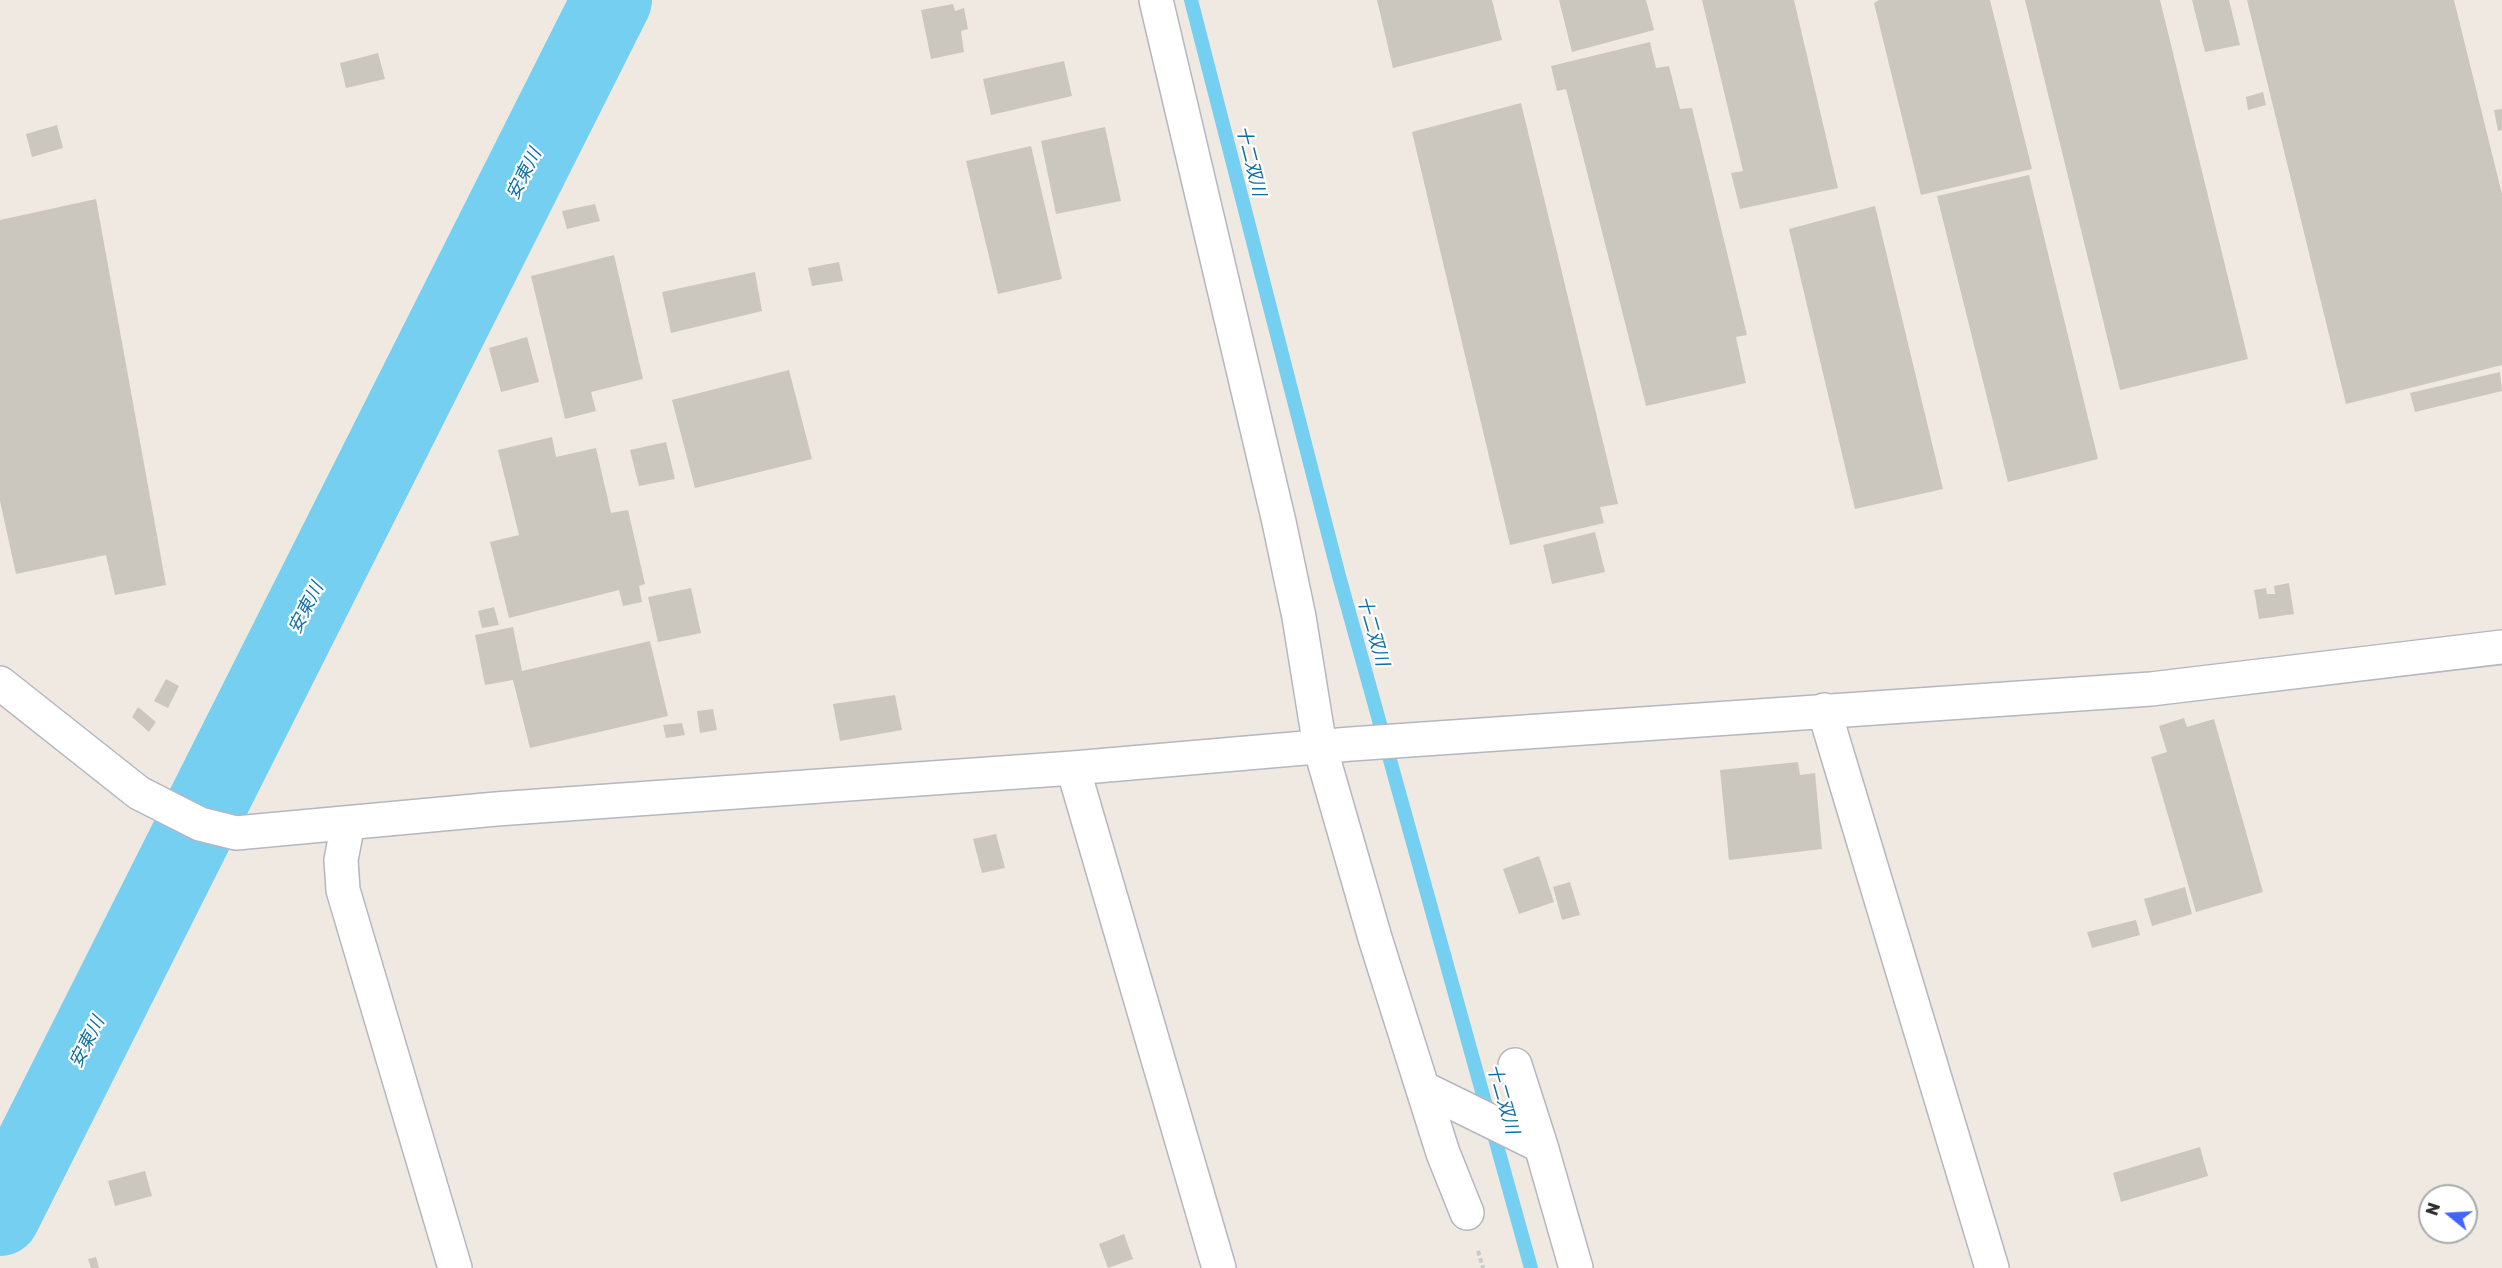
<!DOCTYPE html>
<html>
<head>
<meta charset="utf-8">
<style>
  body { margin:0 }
  #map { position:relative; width:2502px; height:1268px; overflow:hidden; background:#efe9e1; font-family:"Golos Text",sans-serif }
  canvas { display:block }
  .north { position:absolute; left:2418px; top:1184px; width:60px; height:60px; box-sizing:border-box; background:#fff; border:2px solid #ababab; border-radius:50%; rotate:288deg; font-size:16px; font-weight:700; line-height:24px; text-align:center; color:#2e2e2e }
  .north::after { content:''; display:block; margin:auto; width:21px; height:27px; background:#4264fb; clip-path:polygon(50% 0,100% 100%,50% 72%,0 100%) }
</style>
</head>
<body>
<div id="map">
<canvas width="2502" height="1268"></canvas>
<div class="north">N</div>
</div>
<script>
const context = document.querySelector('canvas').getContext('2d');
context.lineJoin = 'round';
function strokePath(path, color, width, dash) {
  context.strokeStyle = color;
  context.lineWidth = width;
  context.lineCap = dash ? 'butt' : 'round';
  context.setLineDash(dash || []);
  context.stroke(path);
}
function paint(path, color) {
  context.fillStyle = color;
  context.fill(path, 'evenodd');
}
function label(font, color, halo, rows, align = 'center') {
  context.font = font + ' "Golos Text","Noto Sans JP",sans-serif';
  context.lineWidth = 4.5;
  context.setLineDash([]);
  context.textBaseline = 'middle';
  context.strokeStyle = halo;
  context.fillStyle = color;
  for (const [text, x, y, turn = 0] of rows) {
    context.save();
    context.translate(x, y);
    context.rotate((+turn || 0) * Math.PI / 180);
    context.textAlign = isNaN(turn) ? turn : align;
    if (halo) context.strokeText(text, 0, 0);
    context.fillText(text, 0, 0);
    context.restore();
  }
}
strokePath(new Path2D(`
  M 1191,0 L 1339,576 L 1531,1268`), '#75cff0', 14);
strokePath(new Path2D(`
  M 0,1216 L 612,0`), '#75cff0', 80);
paint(new Path2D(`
  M 1377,0 L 1492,0 L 1502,40 L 1393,68 Z
  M 1559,0 L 1646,0 L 1654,30 L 1572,52 Z
  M 1702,0 L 1794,0 L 1838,188 L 1740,209 L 1731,173 L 1743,171 Z
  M 1879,0 L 1990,0 L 2032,169 L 1921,195 L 1874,3 Z
  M 2025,0 L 2160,0 L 2248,359 L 2120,390 Z
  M 2192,0 L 2229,0 L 2240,45 L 2205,52 Z
  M 2247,0 L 2454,0 L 2502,194 L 2502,365 L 2346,404 Z
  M 953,4 L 955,11 L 964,8 L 968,29 L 961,31 L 964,52 L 931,59 L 921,10 Z
  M 1650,42 L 1656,68 L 1669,66 L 1680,109 L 1692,108 L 1747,335 L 1736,337 L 1746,383 L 1646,406 L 1566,89 L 1557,91 L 1551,66 Z
  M 378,53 L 385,79 L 346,88 L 340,63 Z
  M 1064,61 L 1072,96 L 991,115 L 983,79 Z
  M 2263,92 L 2266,105 L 2248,110 L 2246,97 Z
  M 1521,103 L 1618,504 L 1600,507 L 1604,523 L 1510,545 L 1412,132 Z
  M 2502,109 L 2502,130 L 2498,131 L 2494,110 Z
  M 57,125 L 63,148 L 32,157 L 26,134 Z
  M 1105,127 L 1121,201 L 1056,214 L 1041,141 Z
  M 1031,146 L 1062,279 L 998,294 L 966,161 Z
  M 2029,175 L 2098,459 L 2008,482 L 1937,196 Z
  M 96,199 L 166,585 L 115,595 L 106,555 L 16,574 L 0,501 L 0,220 Z
  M 595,204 L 600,221 L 567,229 L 562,211 Z
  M 1875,206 L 1943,489 L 1855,509 L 1789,229 Z
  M 614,255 L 643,379 L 591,392 L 596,411 L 565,419 L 531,276 Z
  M 839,262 L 843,281 L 812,286 L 808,268 Z
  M 755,272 L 762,311 L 671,333 L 662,292 Z
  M 527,337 L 539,382 L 501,392 L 489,348 Z
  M 789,370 L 812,459 L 695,488 L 672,400 Z
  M 2500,372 L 2502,391 L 2415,412 L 2410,393 Z
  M 552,437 L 556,457 L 596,448 L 611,513 L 628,510 L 645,584 L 639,586 L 642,602 L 623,606 L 619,590 L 509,618 L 490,542 L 519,535 L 498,450 Z
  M 666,442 L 675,479 L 639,486 L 630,450 Z
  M 1595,532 L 1605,572 L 1552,584 L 1543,545 Z
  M 2289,583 L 2294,614 L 2259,619 L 2254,590 L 2266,588 L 2267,594 L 2275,594 L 2274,586 Z
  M 691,588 L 701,633 L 658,642 L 648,597 Z
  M 494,607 L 499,625 L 482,628 L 478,611 Z
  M 513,627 L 522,671 L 650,641 L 668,716 L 530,748 L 513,680 L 485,685 L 475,635 Z
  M 166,679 L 179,686 L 168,708 L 154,701 Z
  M 895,695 L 902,730 L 840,741 L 833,704 Z
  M 138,707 L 156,722 L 149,732 L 132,717 Z
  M 713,709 L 717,730 L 700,733 L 697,711 Z
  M 2184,718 L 2187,727 L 2214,719 L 2263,892 L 2196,912 L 2151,757 L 2167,752 L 2159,726 Z
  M 682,723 L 685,735 L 666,738 L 663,725 Z
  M 1798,762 L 1800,775 L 1815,773 L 1822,849 L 1729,860 L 1720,770 Z
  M 996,834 L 1005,868 L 982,873 L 973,839 Z
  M 1539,856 L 1554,902 L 1519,914 L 1503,869 Z
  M 1570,882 L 1580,915 L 1562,920 L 1553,887 Z
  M 2185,887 L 2192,914 L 2152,926 L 2144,899 Z
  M 2136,920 L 2140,935 L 2092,948 L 2087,932 Z
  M 2200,1147 L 2208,1176 L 2121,1202 L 2113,1173 Z
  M 145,1171 L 152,1196 L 115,1206 L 108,1181 Z
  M 1124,1234 L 1133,1259 L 1108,1268 L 1099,1244 Z
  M 96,1257 L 99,1268 L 91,1268 L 88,1259 Z`), '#cbc7bf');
const minor = new Path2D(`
  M 1156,0 L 1279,522 L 1299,617 L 1320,747 L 1375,938 L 1443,1153 L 1467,1213
  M 0,683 L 139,793 L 200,824 L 236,833 L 496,809 L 1073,768 L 1351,744 L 2151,689 L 2502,647
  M 1824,710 L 1992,1268
  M 1073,768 L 1219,1268
  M 348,823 L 341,860 L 343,890 L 455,1268
  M 1515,1065 L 1541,1146 L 1576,1268
  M 1423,1088 L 1541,1146`);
strokePath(minor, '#b4b7c1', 36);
strokePath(new Path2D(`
  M 1478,1251 L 1483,1268`), '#c9c9c9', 4, [4.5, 3]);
strokePath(minor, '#fff', 33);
label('italic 18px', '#0d6fa3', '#fff', [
  ["十二双川",1251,161,76],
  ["安東川",524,174,-63],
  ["安東川",306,608,-63],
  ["十二双川",1373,631,74],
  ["安東川",87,1042,-63],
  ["十二双川",1503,1099,74]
]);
</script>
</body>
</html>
